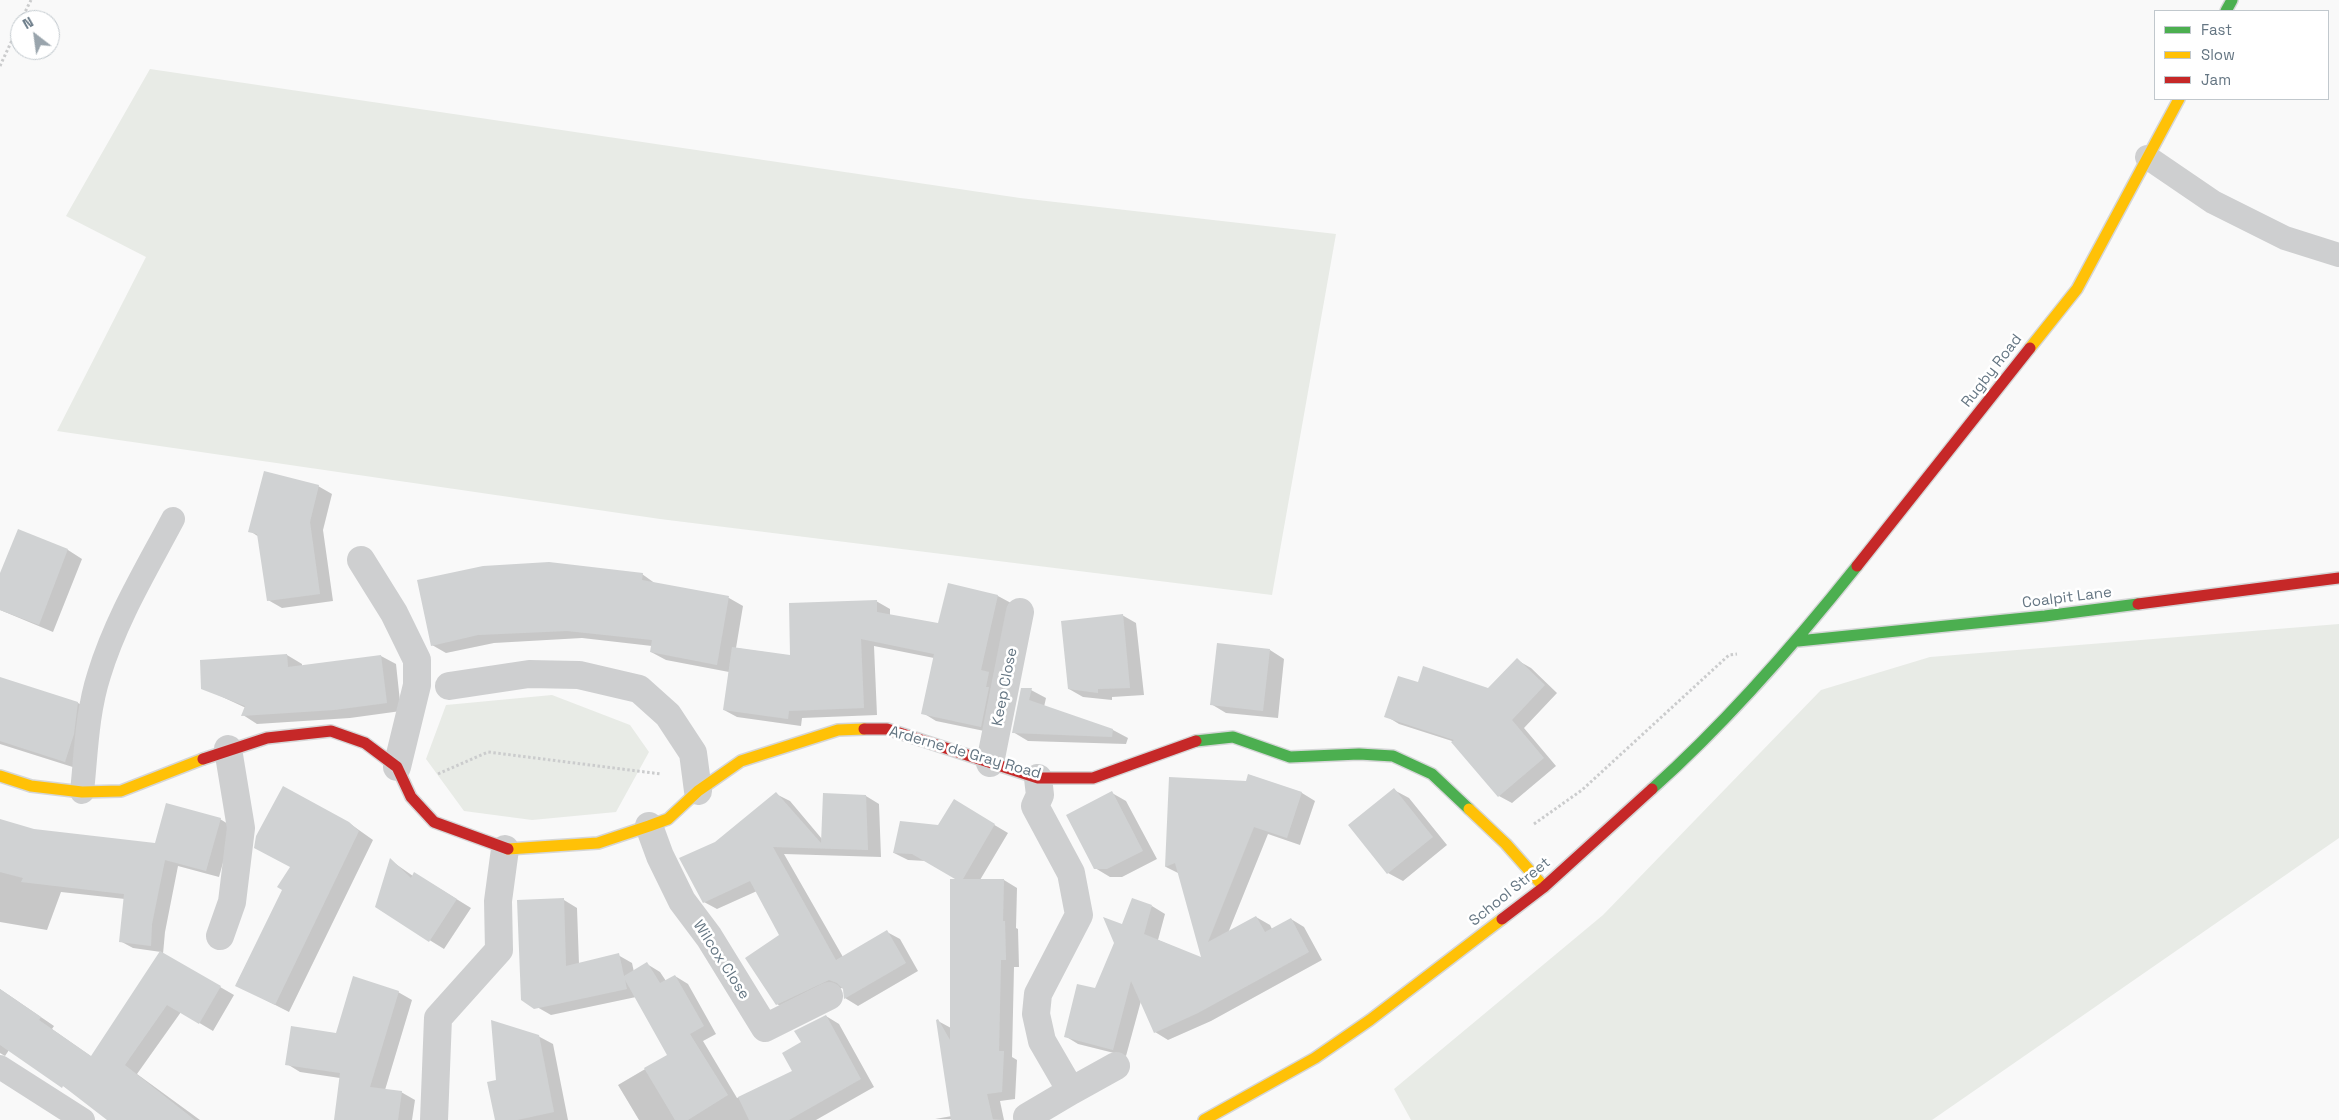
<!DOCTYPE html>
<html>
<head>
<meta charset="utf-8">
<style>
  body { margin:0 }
  #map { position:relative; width:2339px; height:1120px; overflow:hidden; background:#f9f9f9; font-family:"Space Grotesk",sans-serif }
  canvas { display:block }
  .legend { position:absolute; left:2154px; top:10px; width:175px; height:90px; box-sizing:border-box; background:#fff; border:1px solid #c1c8cd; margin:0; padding:6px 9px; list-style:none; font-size:15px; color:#657683 }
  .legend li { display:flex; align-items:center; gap:10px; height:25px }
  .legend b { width:25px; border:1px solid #c1c8cd }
  .north { position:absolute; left:10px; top:10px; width:50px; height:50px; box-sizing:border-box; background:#fff; border:1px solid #c1c8cd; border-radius:50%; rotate:330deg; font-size:14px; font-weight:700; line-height:20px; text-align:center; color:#657683 }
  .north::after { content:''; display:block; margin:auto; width:18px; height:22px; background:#99a4ac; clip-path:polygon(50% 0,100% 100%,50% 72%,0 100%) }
</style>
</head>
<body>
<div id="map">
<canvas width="2339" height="1120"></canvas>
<ul class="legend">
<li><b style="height:6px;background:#4caf50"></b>Fast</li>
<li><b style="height:6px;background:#ffc107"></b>Slow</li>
<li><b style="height:6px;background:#c62828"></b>Jam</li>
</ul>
<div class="north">N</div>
</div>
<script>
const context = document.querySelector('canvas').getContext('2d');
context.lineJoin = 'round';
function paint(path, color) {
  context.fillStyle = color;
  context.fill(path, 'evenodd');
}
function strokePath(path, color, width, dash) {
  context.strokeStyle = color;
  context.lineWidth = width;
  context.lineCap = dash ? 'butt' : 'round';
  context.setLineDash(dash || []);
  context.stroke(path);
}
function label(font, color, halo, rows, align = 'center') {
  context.font = font + ' "Space Grotesk",sans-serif';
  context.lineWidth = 5;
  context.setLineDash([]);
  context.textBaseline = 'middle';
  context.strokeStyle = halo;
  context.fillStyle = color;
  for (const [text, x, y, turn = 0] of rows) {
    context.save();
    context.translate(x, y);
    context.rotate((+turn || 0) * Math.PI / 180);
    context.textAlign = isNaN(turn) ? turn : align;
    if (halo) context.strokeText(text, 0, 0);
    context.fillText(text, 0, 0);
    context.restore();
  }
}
paint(new Path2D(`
  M 150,69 L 1020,198 L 1336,234 L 1272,595 L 660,519 L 57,431 L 146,257 L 66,216 Z
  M 2339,624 L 2339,838 L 1932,1120 L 1411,1120 L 1394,1089 L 1603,915 L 1821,690 L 1930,657 Z
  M 552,695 L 630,725 L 649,752 L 616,812 L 532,820 L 464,811 L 426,759 L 446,705 Z`), '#e8ebe6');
paint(new Path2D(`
  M 318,486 L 332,494 L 323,530 L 333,601 L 282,608 L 268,600 L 259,537 L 250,531 Z
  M 18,531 L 68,550 L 82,559 L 53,632 L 0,610 L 0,576 Z
  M 642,574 L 656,584 L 729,598 L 743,606 L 736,648 L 792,656 L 876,601 L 890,609 L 890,615 L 939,625 L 949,585 L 998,596 L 1011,603 L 994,733 L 936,721 L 923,713 L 934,658 L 874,646 L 877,715 L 802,718 L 801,726 L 737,717 L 724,710 L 729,672 L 666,660 L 651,652 L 652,646 L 582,638 L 494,643 L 446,653 L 432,645 Z
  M 1122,615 L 1136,623 L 1144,695 L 1112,697 L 1112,700 L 1083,697 L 1069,689 Z
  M 1270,650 L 1284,659 L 1278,718 L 1226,713 L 1211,704 Z
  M 287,655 L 302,664 L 302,666 L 381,656 L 396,664 L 401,711 L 350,718 L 257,724 L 243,715 L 246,708 L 203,688 L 201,661 Z
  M 1517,660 L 1531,668 L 1557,693 L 1524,728 L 1556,766 L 1512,803 L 1499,796 L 1452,741 L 1399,724 L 1386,716 L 1419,684 L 1488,689 Z
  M 0,678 L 78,703 L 92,711 L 79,769 L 0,744 Z
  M 1031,690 L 1046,698 L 1044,707 L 1113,730 L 1128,738 L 1126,744 L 1028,741 L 1013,732 Z
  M 1249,775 L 1302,793 L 1315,801 L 1300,845 L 1268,834 L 1228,933 L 1256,917 L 1270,925 L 1272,929 L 1291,919 L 1304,927 L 1322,960 L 1211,1021 L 1168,1040 L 1155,1032 L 1141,1001 L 1126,1056 L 1078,1044 L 1065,1036 L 1096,990 L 1122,926 L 1152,906 L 1165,914 L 1158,940 L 1203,959 L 1180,874 L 1166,867 L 1171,778 L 1247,782 Z
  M 1394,790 L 1409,798 L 1447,845 L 1403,881 L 1388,873 Z
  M 1112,793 L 1126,801 L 1157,859 L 1122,877 L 1110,877 L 1095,868 Z
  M 776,794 L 790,801 L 822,839 L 824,794 L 866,796 L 879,804 L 881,857 L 784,854 L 843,957 L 887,932 L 900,939 L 918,971 L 858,1006 L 845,998 L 844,987 L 790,1012 L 777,1004 L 781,936 L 757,891 L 717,909 L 704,902 L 716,843 Z
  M 954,801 L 1008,833 L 980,880 L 1004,880 L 1017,888 L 1016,928 L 1018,929 L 1019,967 L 1014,967 L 1012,1057 L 1017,1060 L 1015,1099 L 1000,1101 L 1004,1120 L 935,1119 L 952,1116 L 938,1021 L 951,1028 L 959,880 L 926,861 L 908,860 L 894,853 L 939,826 Z
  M 220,819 L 233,827 L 219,877 L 178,866 L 165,932 L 163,954 L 234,995 L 213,1031 L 181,1012 L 137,1074 L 200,1120 L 109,1120 L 74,1093 L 9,1050 L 5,1056 L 0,1053 L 0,989 L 54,1026 L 52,1029 L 92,1057 L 161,952 L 133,948 L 120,941 L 125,899 L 61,892 L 47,930 L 0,922 L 0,820 L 34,830 L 156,844 Z
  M 349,823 L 373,840 L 289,1012 L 236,985 L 283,890 L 292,867 Z
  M 390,860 L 413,876 L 429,882 L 471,908 L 444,949 L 376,907 Z
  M 564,900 L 577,908 L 579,964 L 618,955 L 632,963 L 634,972 L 647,964 L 660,972 L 666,981 L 675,976 L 688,984 L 716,1034 L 703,1041 L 737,1098 L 794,1072 L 803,1043 L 826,1016 L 839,1024 L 874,1087 L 816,1120 L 639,1120 L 618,1085 L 669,1055 L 636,997 L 551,1015 L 537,1007 Z
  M 398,992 L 412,1000 L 385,1090 L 401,1092 L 415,1100 L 412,1120 L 336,1120 L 340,1078 L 300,1072 L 287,1064 L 337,1035 Z
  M 538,1036 L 553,1044 L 568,1120 L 496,1120 L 497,1081 Z`), '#0003');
paint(new Path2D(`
  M 264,471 L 319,485 L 310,522 L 320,594 L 267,601 L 257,534 L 248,532 Z
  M 18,529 L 68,549 L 39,625 L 0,610 L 0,573 Z
  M 549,562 L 643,573 L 642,580 L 729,596 L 717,665 L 650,652 L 652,640 L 567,631 L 478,635 L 431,646 L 417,580 L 483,566 Z
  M 948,583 L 998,595 L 981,670 L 989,672 L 986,687 L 989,687 L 981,727 L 921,714 L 934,654 L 861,639 L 864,708 L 789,711 L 788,719 L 723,710 L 732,647 L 790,655 L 789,603 L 877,600 L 877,612 L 938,623 Z
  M 1123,614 L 1130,688 L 1098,689 L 1098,693 L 1068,689 L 1061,621 Z
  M 1217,643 L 1270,649 L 1263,711 L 1210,705 Z
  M 287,654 L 288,667 L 381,655 L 387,703 L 334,710 L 241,716 L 245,706 L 201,689 L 200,660 Z
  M 1517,658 L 1545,685 L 1512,720 L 1544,758 L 1498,797 L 1451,742 L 1454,740 L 1384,717 L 1398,676 L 1418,682 L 1423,666 L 1488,688 Z
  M 0,677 L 78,702 L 74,734 L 65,762 L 0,741 Z
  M 1021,688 L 1032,688 L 1029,700 L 1113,729 L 1112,737 L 1012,733 Z
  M 1248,774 L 1302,792 L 1287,838 L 1254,827 L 1208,942 L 1256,916 L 1265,932 L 1291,918 L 1309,952 L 1198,1013 L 1154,1033 L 1131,981 L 1113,1050 L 1064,1037 L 1077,984 L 1095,988 L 1114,943 L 1103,917 L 1122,924 L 1132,898 L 1152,905 L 1144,934 L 1201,957 L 1175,863 L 1165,867 L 1169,777 L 1246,781 Z
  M 283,786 L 349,822 L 359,831 L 275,1005 L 235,986 L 282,890 L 277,887 L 290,867 L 254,848 L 256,836 Z
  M 1394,788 L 1433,837 L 1387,874 L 1348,825 Z
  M 1112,791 L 1143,851 L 1107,869 L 1094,869 L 1066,815 Z
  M 776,792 L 821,843 L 823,793 L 866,795 L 868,850 L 773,847 L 836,960 L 887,930 L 906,963 L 844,999 L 843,989 L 837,983 L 829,980 L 776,1005 L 745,958 L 779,935 L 750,881 L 703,903 L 679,858 L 715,842 Z
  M 954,799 L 995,824 L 963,879 L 1004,879 L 1003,921 L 1005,921 L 1006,960 L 1001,960 L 999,1051 L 1004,1051 L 1002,1092 L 987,1094 L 993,1120 L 951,1120 L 936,1020 L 938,1019 L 950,1040 L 950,879 L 955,879 L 912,854 L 893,853 L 900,821 L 938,825 Z
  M 166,803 L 221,818 L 206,871 L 165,860 L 152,924 L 151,946 L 119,942 L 124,894 L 21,882 L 23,878 L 0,872 L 0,819 L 34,829 L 155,843 Z
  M 390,858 L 411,878 L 414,872 L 457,899 L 429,942 L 375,907 Z
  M 564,898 L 566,966 L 619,953 L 624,976 L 647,962 L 660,983 L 675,975 L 704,1026 L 690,1034 L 728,1095 L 688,1120 L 675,1120 L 644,1068 L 667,1055 L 625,980 L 627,989 L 534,1009 L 521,1000 L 517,900 Z
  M 160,951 L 221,986 L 199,1024 L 167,1005 L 125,1065 L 195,1120 L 107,1120 L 63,1086 L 62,1088 L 0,1045 L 0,989 L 41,1017 L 39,1020 L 91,1056 Z
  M 353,976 L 399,991 L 370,1087 L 402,1091 L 398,1120 L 334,1120 L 340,1073 L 285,1065 L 291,1026 L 336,1033 Z
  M 826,1015 L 861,1079 L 789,1120 L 749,1120 L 738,1097 L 792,1071 L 782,1053 L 801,1042 L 794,1031 Z
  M 491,1020 L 539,1035 L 554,1112 L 517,1120 L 495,1120 L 487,1082 L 496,1080 Z`), '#d0d2d3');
const fast = new Path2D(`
  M 2226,11 L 2232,0
  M 1798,641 L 2045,616 L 2138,604
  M 1196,741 L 1233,737 L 1290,757 L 1359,754 L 1393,756 L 1432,774 L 1469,809
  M 1652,789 C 1728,721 1794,645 1857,566`);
const slow = new Path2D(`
  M 2030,348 L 2077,289 L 2179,99
  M 0,776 L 31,786 L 82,792 L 121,791 L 203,759
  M 1469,809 L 1506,844 L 1544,887
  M 508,849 L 598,843 L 649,826 L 668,819 L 698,791 L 741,761 L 838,730 L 864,729
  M 1204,1120 L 1315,1058 L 1370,1020 L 1502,919`);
const jam = new Path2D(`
  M 1857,566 L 2030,348
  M 2138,604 L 2339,578
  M 864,729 L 887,729 L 1038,778 L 1093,778 L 1196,741
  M 203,759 L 267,738 L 331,731 L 365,743 L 397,767 L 411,797 L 434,822 L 508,849
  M 1502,919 L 1544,887 L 1652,789`);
strokePath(fast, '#d5d6d7', 14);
strokePath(slow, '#d5d6d7', 14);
strokePath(jam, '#d5d6d7', 14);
strokePath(new Path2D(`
  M 21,20 L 31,0
  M 0,66 L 20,23
  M 438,774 L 488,752 L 661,774
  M 1534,824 L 1582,790 L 1729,655 L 1737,654`), '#cbcccd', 3, [2.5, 2.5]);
strokePath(new Path2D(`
  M 2147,157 L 2213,202 L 2285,238 L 2339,255
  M 82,792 C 86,754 87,712 99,675 C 116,619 146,570 173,519
  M 0,1067 L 83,1120`), '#cecfd0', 24);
strokePath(new Path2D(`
  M 361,560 L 394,613 L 417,660 L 417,685 L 397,767
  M 449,686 L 529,674 L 579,675 L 639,689 L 668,715 L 693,753 L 698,791
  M 990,763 L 1020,612
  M 1038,778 L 1040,795 L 1035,806 L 1071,873 L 1079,915 L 1038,994 L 1036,1014 L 1042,1041 L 1071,1091 L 1116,1066
  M 649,826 L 660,856 L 682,901 L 709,937 L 765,1028 L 829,996
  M 220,936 L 232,902 L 241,828 L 228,749
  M 1027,1117 L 1071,1091
  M 434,1120 L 438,1018 L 499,950 L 498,901 L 505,849`), '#cecfd0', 28);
strokePath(fast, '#4caf50', 11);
strokePath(slow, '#ffc107', 11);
strokePath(jam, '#c62828', 11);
label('15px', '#657683', '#fff', [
  ["Rugby Road",1992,371,-52],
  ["Coalpit Lane",2067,598,-7],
  ["Keep Close",1005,687,-79],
  ["Arderne de Gray Road",965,753,16],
  ["School Street",1510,892,-39],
  ["Wilcox Close",721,960,57]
]);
</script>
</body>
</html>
